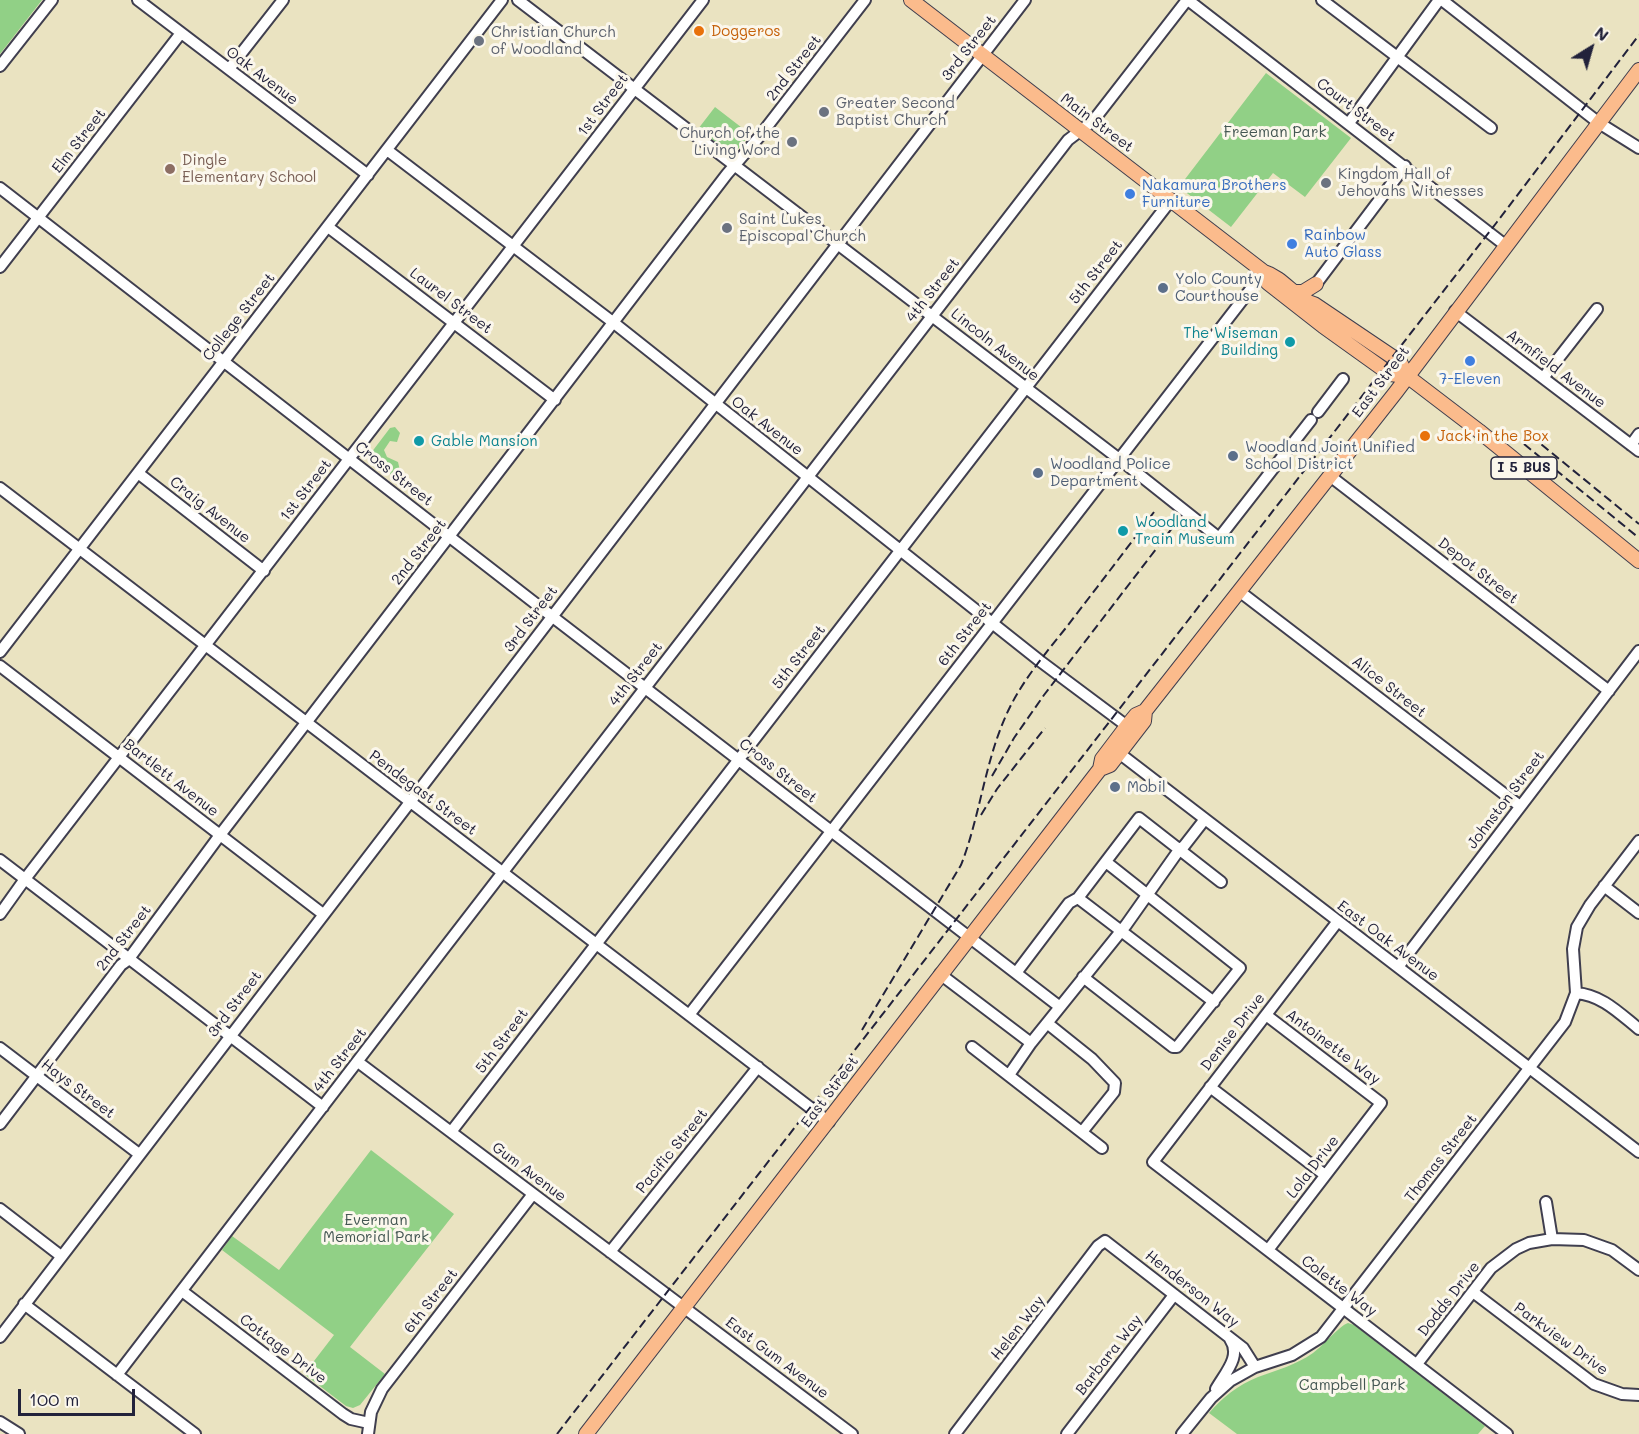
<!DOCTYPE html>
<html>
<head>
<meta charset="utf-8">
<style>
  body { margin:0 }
  #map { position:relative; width:1639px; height:1434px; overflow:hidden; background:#eae3c1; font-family:Mali,sans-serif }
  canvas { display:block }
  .north { position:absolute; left:1561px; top:18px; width:60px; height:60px; -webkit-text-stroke:4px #fbf7ec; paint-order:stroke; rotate:37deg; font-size:16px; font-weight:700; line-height:24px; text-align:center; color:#22223b }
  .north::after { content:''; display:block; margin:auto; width:21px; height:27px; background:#22223b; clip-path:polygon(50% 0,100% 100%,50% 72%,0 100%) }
  .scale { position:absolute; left:18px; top:1389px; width:117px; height:27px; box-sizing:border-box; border:3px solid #22223b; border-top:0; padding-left:8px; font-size:18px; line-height:21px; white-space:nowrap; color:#22223b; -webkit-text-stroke:4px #fbf7ec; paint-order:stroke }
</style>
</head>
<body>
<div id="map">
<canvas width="1639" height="1434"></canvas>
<div class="north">N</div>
<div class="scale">100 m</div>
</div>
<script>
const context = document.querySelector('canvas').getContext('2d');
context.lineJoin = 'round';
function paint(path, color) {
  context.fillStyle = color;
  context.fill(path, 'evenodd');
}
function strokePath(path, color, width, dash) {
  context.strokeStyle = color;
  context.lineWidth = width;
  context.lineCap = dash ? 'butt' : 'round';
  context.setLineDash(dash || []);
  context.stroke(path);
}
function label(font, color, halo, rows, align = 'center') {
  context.font = font + ' Mali,sans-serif';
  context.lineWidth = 6;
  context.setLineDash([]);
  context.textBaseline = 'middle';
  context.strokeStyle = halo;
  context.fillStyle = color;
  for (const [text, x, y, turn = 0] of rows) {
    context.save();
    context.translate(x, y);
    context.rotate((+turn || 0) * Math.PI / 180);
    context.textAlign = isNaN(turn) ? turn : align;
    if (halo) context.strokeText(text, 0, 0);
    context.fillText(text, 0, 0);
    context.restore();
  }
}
paint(new Path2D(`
  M 0,0 L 42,0 L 0,54 Z
  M 1266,73 L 1351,138 L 1305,197 L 1273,173 L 1231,227 L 1179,187 Z
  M 715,107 L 750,134 L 733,155 L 698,129 Z
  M 395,427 L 400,433 L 397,442 L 390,441 L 384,450 L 387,457 L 398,462 L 401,475 L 398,480 L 372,461 L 371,453 L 390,428 Z
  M 371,1150 L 454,1214 L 350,1347 L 385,1374 L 360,1405 L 353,1408 L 346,1406 L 304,1374 L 334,1335 L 222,1250 L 232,1236 L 279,1270 Z
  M 1348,1323 L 1354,1325 L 1485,1426 L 1478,1434 L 1237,1434 L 1209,1413 C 1223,1397 1238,1385 1258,1377 C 1277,1370 1296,1365 1313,1353 C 1323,1346 1339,1326 1348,1323 Z`), '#91d086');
const minor = new Path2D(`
  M 138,0 L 368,175
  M 518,0 L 1127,465 L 1219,538 L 1311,420
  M 1188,0 L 1505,245
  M 1322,0 L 1491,128
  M 1442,0 L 1599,123 L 1639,148
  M 0,66 L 52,0
  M 229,69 L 283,0
  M 1349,123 L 1439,0
  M 387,150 L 614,323 L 1040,661 L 1127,726
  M 0,188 L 558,621 L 1060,1007
  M 328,227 L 555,400
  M 0,267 L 181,33
  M 1316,284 L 1405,166
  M 1455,311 L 1639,451
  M 1543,378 L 1597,309
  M 1318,412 L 1343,379
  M 1631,445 L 1639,434
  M 138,473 L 264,571
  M 1330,476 L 1609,691
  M 0,488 L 829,1122
  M 1239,591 L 1520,806
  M 0,652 L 502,0
  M 0,666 L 323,914
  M 1119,753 L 1639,1152
  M 0,860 L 323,1107
  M 1604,886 L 1639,913
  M 1078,898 L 1214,1002
  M 0,914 L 25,879 L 703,0
  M 1338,921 L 1153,1162 L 1507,1434
  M 1398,967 L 1639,651
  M 1016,973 L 1069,903 L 1078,898 L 1139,818 L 1221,882
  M 940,974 L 1031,1043
  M 1083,977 L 1173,1047 L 1177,1047 L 1240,968 L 1106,862
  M 1576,993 C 1602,995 1619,1013 1639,1029
  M 689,1015 L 1264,272
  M 1266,1015 L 1381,1103 L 1268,1250
  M 1047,1023 L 1092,1059 L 1115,1083 L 1114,1092 L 1082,1132
  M 972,1047 L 1102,1148
  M 0,1048 L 139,1154
  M 358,1062 L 852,1434
  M 1009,1075 L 1031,1043 L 1126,925 L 1179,850 L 1184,846 L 1205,819
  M 1210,1087 L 1325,1175
  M 0,1124 L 121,965 L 128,960 L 220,835 L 727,174 L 759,137 L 865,0
  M 451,1132 L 1171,200
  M 1546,1202 L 1552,1239
  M 0,1209 L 61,1256
  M 610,1252 L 758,1067
  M 182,1291 L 343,1414 L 351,1419 L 369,1423
  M 1473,1292 L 1594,1384 L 1622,1394 L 1639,1395
  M 24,1304 L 195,1434
  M 0,1337 L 1025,0
  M 1417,1364 L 1491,1268 L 1516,1249 L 1529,1243 L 1552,1239 L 1584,1240 L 1612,1250 L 1639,1270
  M 117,1375 L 442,951 L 1068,140 L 1093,121 L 1187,0
  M 1216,1389 C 1225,1373 1242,1356 1230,1339
  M 0,1422 L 19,1434
  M 368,1434 L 371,1412 L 382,1389 L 533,1194
  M 955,1434 L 1098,1246 L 1105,1241 L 1243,1348 L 1255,1367
  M 1067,1434 L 1174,1295
  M 1182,1434 L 1211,1398 L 1230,1381 L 1255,1367 L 1292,1355 L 1321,1337 L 1565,1022 L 1576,993 L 1573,949 L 1577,927 L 1590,905 L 1639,841`);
const major = new Path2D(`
  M 911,0 L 1264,272 C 1284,278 1296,300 1314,304 L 1400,362 L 1407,376 L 1479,431 L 1639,561
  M 1264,272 L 1268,283 L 1323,326 L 1390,374 L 1407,376
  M 1296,292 L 1303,292 L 1316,284
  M 1100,769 L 1102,759 L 1127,726 L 1136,715 L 1145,711
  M 586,1434 L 1100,769 L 1110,765 L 1144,721 L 1145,711 L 1396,392 L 1639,70`);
strokePath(minor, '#403f4f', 14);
strokePath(major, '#403f4f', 16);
strokePath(minor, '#fff', 10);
strokePath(major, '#fbbb8c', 14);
strokePath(new Path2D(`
  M 1531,436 L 1639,524
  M 1524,444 L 1639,538
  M 992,776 L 1014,738 L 1044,695 L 1173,527
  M 981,815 L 997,789 L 1045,728
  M 862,1030 L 961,865 C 981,814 985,757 1010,707 C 1024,679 1045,654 1065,629 C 1095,590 1125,551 1154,512
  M 557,1434 L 1497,222 L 1639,35`), '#22223b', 2, [9, 4.5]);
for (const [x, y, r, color] of [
  [699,31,6,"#e8710a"],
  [479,41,6,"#6b7280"],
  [824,112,6,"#6b7280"],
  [792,142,6,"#6b7280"],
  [170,169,6,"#8d6e63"],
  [1326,183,6,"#6b7280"],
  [1130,194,6,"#3f7fe0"],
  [727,228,6,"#6b7280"],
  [1292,244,6,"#3f7fe0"],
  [1163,288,6,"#5c6f8a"],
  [1290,342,6,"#0f9aa8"],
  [1470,361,6,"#3f7fe0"],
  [1425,436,6,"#e8710a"],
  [419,441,6,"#0f9aa8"],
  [1233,456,6,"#5c6f8a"],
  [1038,473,6,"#5c6f8a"],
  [1123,531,6,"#0f9aa8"],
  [1115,787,6,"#5c6f8a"]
]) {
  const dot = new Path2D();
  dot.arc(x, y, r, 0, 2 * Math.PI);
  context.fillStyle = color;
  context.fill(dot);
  strokePath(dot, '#fbf7ec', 2);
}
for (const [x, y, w] of [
  [1524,468,66]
]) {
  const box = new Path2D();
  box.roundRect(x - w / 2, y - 11, w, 22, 4.5);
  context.fillStyle = '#fbf7ec';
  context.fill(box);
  strokePath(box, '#22223b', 1.5);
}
label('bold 14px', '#22223b', null, [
  ["I 5 BUS",1524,468]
]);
label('15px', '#c56008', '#fbf7ec', [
  ["Doggeros",711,31],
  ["Jack in the Box",1437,436]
], 'left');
label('15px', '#5b616d', '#fbf7ec', [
  ["Christian Church",491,32],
  ["of Woodland",491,49],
  ["Greater Second",836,103],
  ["Baptist Church",836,120],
  ["Church of the",780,133,"right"],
  ["Living Word",780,150,"right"],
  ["Kingdom Hall of",1338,174],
  ["Jehovahs Witnesses",1338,191],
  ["Saint Lukes",739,219],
  ["Episcopal Church",739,236]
], 'left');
label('15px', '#22223b', '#fbf7ec', [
  ["3rd Street",969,48,-52],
  ["2nd Street",794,68,-52],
  ["Oak Avenue",262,76,37],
  ["1st Street",603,105,-53],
  ["Court Street",1356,110,37],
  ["Main Street",1097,123,37],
  ["Elm Street",79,141,-52],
  ["5th Street",1096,272,-52],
  ["4th Street",933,290,-52],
  ["Laurel Street",451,301,37],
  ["College Street",239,317,-52],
  ["Lincoln Avenue",995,345,38],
  ["Armfield Avenue",1556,369,37],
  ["East Street",1381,382,-53],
  ["Oak Avenue",767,426,38],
  ["Cross Street",394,474,38],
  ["1st Street",306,490,-52],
  ["Craig Avenue",210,510,38],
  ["2nd Street",419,552,-52],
  ["Depot Street",1478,571,38],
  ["3rd Street",531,619,-53],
  ["6th Street",965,634,-52],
  ["5th Street",799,657,-52],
  ["4th Street",636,674,-52],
  ["Alice Street",1389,687,38],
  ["Cross Street",778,771,38],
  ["Bartlett Avenue",171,778,38],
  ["Pendegast Street",423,793,37],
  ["Johnston Street",1506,800,-53],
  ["2nd Street",124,938,-52],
  ["East Oak Avenue",1388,941,37],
  ["3rd Street",235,1004,-53],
  ["Denise Drive",1233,1032,-52],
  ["5th Street",502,1041,-53],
  ["Antoinette Way",1333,1047,37],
  ["4th Street",340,1060,-52],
  ["Hays Street",78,1089,37],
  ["East Street",830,1092,-53],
  ["Pacific Street",672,1151,-51],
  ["Thomas Street",1441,1158,-52],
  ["Lola Drive",1313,1167,-52],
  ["Gum Avenue",529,1172,37],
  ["Colette Way",1339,1286,37],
  ["Henderson Way",1192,1289,38],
  ["Dodds Drive",1449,1299,-52],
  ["6th Street",431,1301,-52],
  ["Helen Way",1018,1328,-52],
  ["Parkview Drive",1561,1339,36],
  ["Cottage Drive",283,1349,37],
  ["Barbara Way",1109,1355,-52],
  ["East Gum Avenue",777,1358,37]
]);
label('15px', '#435652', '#fbf7ec', [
  ["Freeman Park",1275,132],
  ["Everman",376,1220],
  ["Memorial Park",376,1237],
  ["Campbell Park",1352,1385]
]);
label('15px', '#785e54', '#fbf7ec', [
  ["Dingle",182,160],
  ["Elementary School",182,177]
], 'left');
label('15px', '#366cbe', '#fbf7ec', [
  ["Nakamura Brothers",1142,185],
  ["Furniture",1142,202],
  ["Rainbow",1304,235],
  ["Auto Glass",1304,252],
  ["7-Eleven",1470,379,"center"]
], 'left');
label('15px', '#4e5e75', '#fbf7ec', [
  ["Yolo County",1175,279],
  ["Courthouse",1175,296],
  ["Woodland Joint Unified",1245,447],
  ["School District",1245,464],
  ["Woodland Police",1050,464],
  ["Department",1050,481],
  ["Mobil",1127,787]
], 'left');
label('15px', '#0d838f', '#fbf7ec', [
  ["The Wiseman",1278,333,"right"],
  ["Building",1278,350,"right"],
  ["Gable Mansion",431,441],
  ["Woodland",1135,522],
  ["Train Museum",1135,539]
], 'left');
</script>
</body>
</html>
